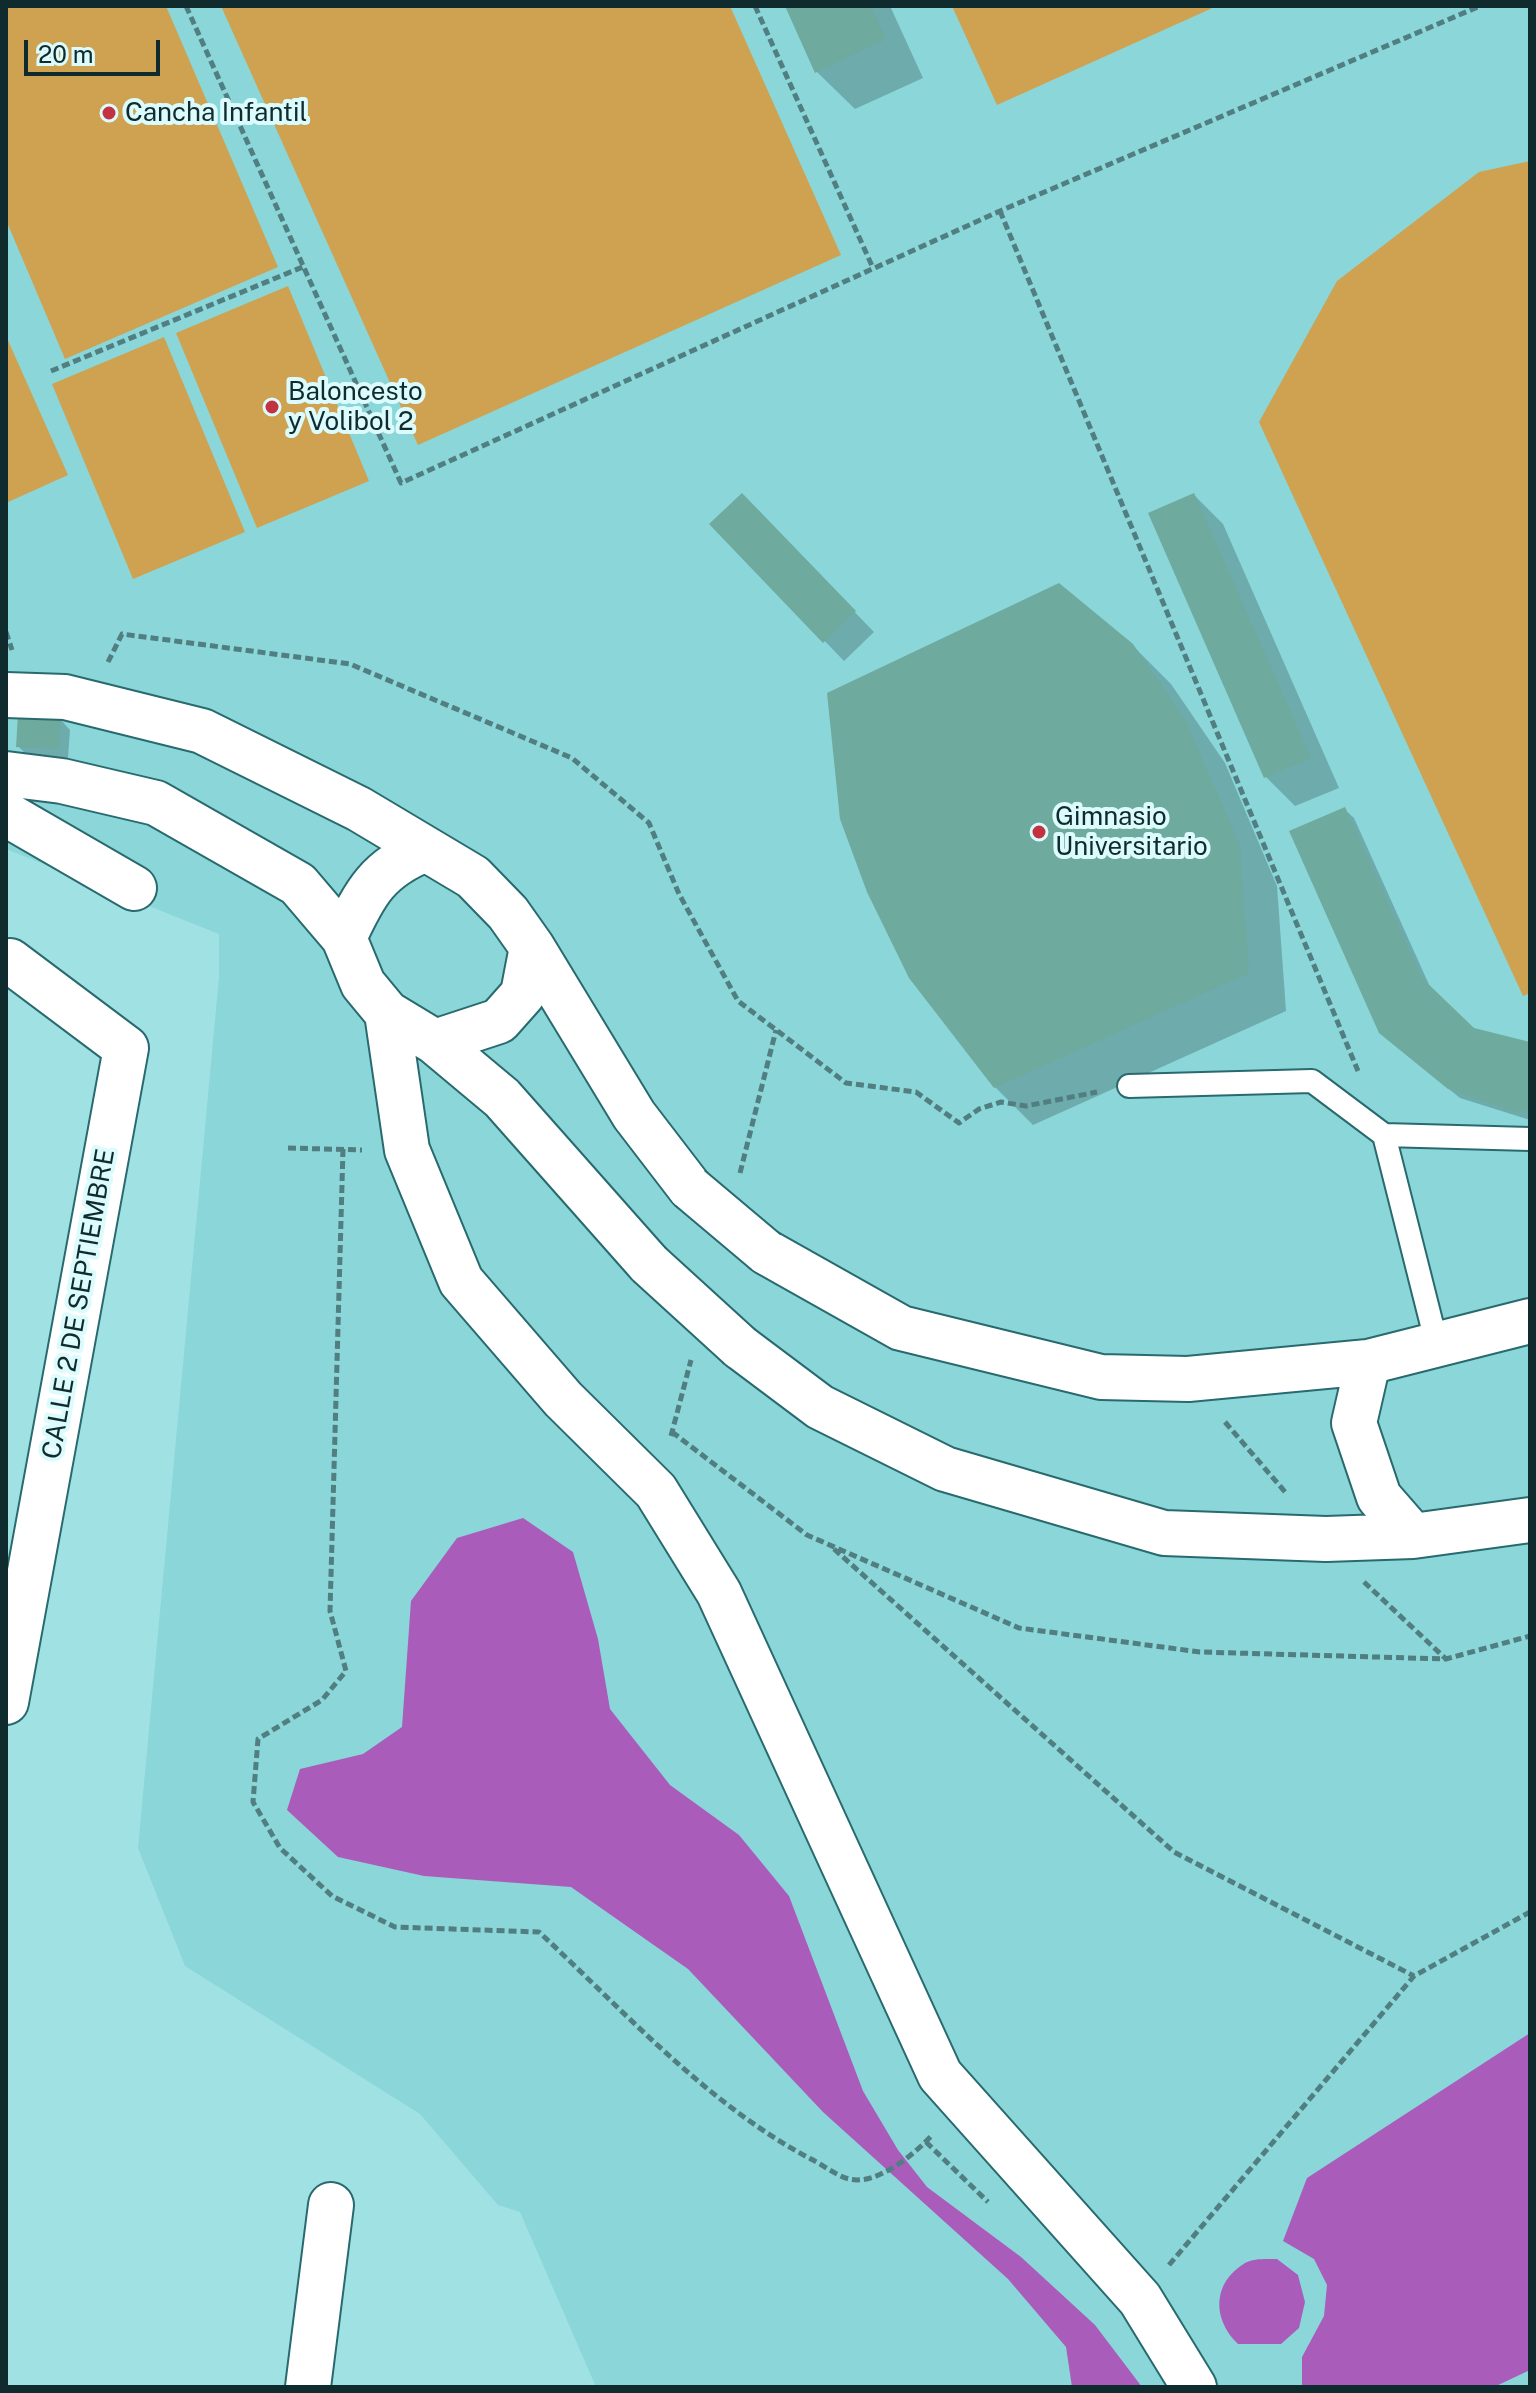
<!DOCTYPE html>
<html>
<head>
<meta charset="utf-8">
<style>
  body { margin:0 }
  #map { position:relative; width:1536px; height:2393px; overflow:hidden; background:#a0e1e4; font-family:"Public Sans",sans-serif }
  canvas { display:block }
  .frame { position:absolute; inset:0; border:8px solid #102b2d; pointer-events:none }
  .scale { position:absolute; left:24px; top:40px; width:136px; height:36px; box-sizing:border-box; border:4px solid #102b2d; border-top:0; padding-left:10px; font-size:24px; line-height:28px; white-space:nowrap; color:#102b2d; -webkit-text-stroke:6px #dcfbfd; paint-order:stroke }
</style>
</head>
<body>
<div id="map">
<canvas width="1536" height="2393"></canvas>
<div class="frame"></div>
<div class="scale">20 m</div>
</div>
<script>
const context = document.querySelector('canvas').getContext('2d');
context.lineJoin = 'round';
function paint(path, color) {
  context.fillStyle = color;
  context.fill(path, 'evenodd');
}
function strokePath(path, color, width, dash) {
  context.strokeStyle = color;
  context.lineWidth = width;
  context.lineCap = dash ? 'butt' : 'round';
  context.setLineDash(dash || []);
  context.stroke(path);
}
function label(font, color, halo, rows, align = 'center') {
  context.font = font + ' "Public Sans",sans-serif';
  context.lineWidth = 8;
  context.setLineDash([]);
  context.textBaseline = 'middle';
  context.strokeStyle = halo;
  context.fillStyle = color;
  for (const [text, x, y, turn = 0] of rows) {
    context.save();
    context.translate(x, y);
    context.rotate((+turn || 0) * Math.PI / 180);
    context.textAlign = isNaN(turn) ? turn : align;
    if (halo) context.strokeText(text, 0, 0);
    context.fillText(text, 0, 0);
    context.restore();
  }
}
paint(new Path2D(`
  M 6,6 L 1530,6 L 1530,2387 L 596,2387 L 520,2212 L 498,2205 L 420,2114 L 185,1966 L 138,1848 L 219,977 L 219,934 L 6,849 Z`), '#8ad6d9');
paint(new Path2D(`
  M 6,6 L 166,6 L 278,267 L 65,359 L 6,220 Z
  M 221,6 L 730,6 L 841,255 L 418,445 Z
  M 952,6 L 1217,6 L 997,105 Z
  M 1530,161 L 1530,993 L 1523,996 L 1259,422 L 1337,281 L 1479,172 Z
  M 288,286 L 369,481 L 257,528 L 176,333 Z
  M 6,336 L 68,475 L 6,503 Z
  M 164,337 L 245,532 L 133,579 L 52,384 Z`), '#cfa251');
paint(new Path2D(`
  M 523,1518 L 573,1552 L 598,1639 L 610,1709 L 670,1785 L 739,1835 L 789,1896 L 863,2091 L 898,2150 L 927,2187 L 1021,2257 L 1095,2325 L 1142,2387 L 1072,2387 L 1066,2347 L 1008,2279 L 823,2112 L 688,1969 L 571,1887 L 424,1876 L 338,1857 L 287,1810 L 300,1769 L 363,1754 L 402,1727 L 411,1601 L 457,1538 Z
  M 1530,2033 L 1530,2370 L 1494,2387 L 1302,2387 L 1302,2357 L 1324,2316 L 1327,2285 L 1314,2259 L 1283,2241 L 1307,2178 Z
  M 1277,2259 L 1298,2275 L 1305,2302 L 1299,2328 L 1281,2344 L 1238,2344 C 1212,2319 1212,2283 1245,2263 C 1253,2258 1267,2259 1277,2259 Z`), '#aa5cbb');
paint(new Path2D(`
  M 787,6 L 890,6 L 923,78 L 855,109 L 817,72 Z
  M 1194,495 L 1223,524 L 1339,788 L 1295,806 L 1266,777 Z
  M 761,516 L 874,632 L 844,661 L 712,524 Z
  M 1132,645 L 1171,684 L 1225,763 L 1277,886 L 1286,1011 L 1033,1125 L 995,1087 Z
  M 61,720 L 70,730 L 68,758 L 27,755 L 18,746 Z
  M 1344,809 L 1354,818 L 1431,989 L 1473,1030 L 1530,1044 L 1530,1120 L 1460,1098 L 1391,1042 Z`), '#0003');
paint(new Path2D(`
  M 785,6 L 871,6 L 886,39 L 815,73 Z
  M 742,493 L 856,611 L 823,643 L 709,524 Z
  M 1194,493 L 1311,758 L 1264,778 L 1148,513 Z
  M 1059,583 L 1133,644 L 1187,723 L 1240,846 L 1249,973 L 994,1088 L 909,978 L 867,892 L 840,819 L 827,693 Z
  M 18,715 L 61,718 L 59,749 L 16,747 Z
  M 1345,807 L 1422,978 L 1474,1028 L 1530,1042 L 1530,1110 L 1516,1112 L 1448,1089 L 1379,1033 L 1289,831 Z`), '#6eaa9e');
const lane = new Path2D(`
  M 1129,1086 L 1312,1081 L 1384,1135 L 1530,1139
  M 1384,1135 L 1437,1345`);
const street = new Path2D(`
  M 6,695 L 65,697 L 202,731 L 359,809 L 473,877 L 508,913 L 532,947 L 634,1115 L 690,1188
  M 6,774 L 62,781 L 156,803 L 298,884 L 344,938 L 363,984 L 387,1013 L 435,1042 L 502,1098 L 649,1264
  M 6,814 L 134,888
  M 344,938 C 365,892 378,868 426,849
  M 387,1013 L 407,1150 L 461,1281 L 563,1399 L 656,1491 L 719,1593 L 940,2075 L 1140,2299 L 1194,2387
  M 435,1042 L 499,1021 L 523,994 L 532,947
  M 766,1252 L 901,1328 L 1101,1377 L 1188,1379 L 1368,1362 L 1530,1321
  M 740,1347 L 820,1407 L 945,1469 L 1164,1533 L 1326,1539 L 1413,1536 L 1530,1520
  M 1368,1362 L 1354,1423 L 1379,1497 L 1413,1536
  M 6,1702 L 126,1048 L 10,961
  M 308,2387 L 331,2205`);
strokePath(lane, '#286a6e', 26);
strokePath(street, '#286a6e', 48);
strokePath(new Path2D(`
  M 186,6 L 401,483 L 1000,211 L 1480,6
  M 755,6 L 873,268
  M 1000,211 L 1358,1071
  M 51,371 L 305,266
  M 6,632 L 12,650
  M 108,662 L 122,634 L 350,664 L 572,758 L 649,823 L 679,894 L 738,1001 L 846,1083 L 916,1092 L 959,1123 L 979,1109 L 1001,1102 L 1026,1106 L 1097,1092
  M 288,1148 L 362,1150
  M 343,1149 L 330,1611 L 346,1671 L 322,1700 L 258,1739 L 253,1802 L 280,1848 L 332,1896 L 395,1927 L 539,1932 C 624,2011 708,2105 811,2159 C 823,2165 837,2176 849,2179 C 877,2186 916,2153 933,2134
  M 740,1173 L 776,1030
  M 1225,1422 L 1286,1493
  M 672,1432 L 807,1535 L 1019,1628 L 1200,1652 L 1446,1659 L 1530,1636
  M 671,1436 L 691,1360
  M 834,1549 L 1174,1852 L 1414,1976
  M 1364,1582 L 1446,1659
  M 926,2142 L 988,2202
  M 1169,2265 L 1414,1976 L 1530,1912`), '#517e80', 5, [8, 4]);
strokePath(lane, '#fff', 22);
strokePath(street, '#fff', 44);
const streetBridge = new Path2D(`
  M 690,1188 L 766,1252
  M 649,1264 L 740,1347`);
strokePath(streetBridge, '#286a6e', 48, []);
strokePath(streetBridge, '#fff', 44);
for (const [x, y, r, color] of [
  [109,113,8,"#c23240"],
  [272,407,8,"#c23240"],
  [1039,832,8,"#c23240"]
]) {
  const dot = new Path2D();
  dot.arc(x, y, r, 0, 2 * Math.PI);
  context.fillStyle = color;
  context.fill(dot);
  strokePath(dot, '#dcfbfd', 3);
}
label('26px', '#102b2d', '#dcfbfd', [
  ["Cancha Infantil",125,113],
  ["Baloncesto",288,392],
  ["y Volibol 2",288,422],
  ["Gimnasio",1055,817],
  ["Universitario",1055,847]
], 'left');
label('26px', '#102b2d', '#dcfbfd', [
  ["CALLE 2 DE SEPTIEMBRE",79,1304,-80]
]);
</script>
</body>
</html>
